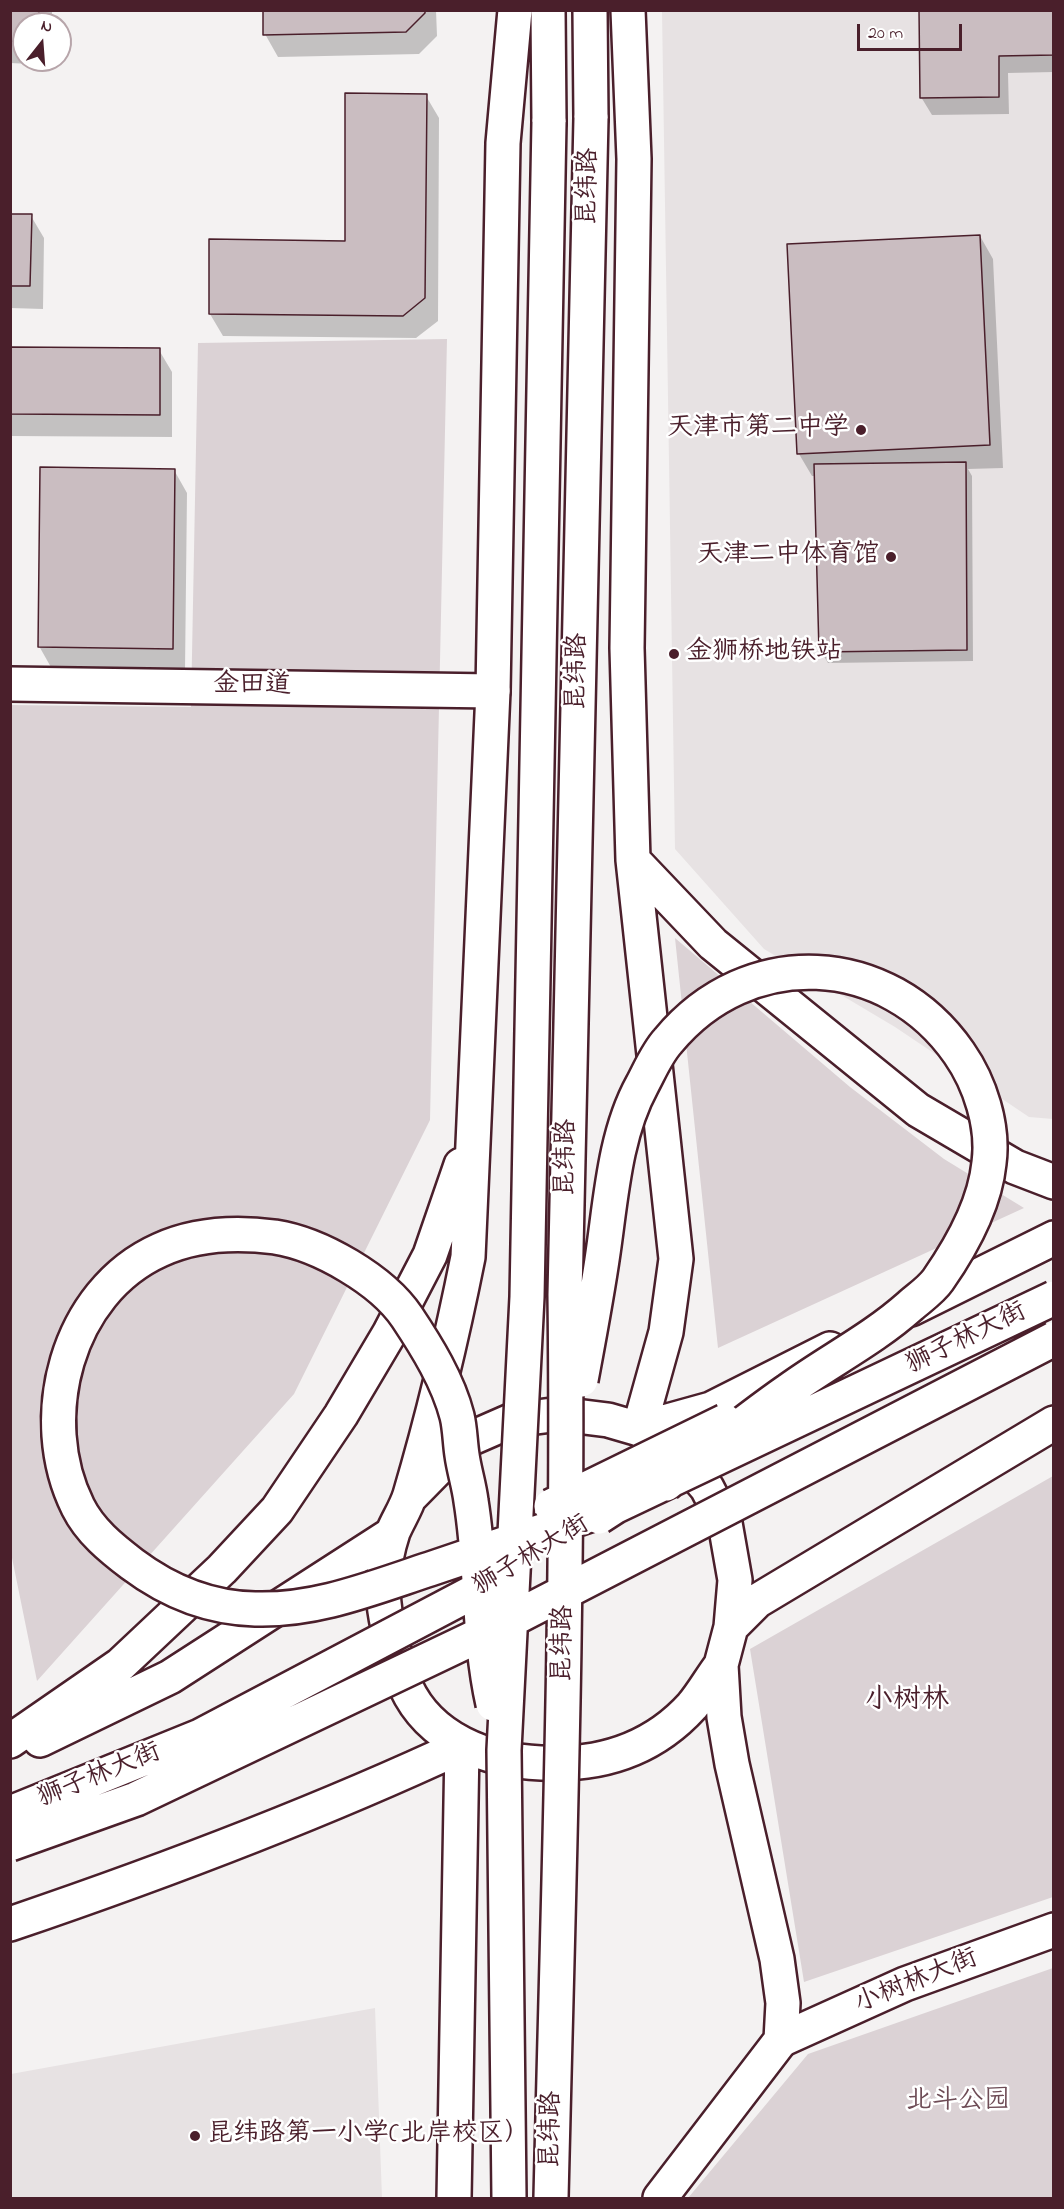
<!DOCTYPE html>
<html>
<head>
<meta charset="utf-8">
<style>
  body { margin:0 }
  #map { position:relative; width:1064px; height:2209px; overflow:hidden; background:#f4f2f2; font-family:"Indie Flower",sans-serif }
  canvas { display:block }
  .frame { position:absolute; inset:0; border:12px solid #4a1f2b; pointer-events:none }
  .north { position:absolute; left:12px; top:12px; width:60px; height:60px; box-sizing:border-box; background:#fff; border:2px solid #b7a5aa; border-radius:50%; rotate:17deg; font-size:16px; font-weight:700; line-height:24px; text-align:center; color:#4a1f2b }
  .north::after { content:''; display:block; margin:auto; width:21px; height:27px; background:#4a1f2b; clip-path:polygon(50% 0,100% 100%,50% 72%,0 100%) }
  .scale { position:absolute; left:857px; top:24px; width:105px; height:27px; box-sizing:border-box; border:3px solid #4a1f2b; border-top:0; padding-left:8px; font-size:18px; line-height:21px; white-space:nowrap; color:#4a1f2b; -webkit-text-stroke:4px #fff; paint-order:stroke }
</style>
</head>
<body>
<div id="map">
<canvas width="1064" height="2209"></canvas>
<div class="frame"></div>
<div class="north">N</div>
<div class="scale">20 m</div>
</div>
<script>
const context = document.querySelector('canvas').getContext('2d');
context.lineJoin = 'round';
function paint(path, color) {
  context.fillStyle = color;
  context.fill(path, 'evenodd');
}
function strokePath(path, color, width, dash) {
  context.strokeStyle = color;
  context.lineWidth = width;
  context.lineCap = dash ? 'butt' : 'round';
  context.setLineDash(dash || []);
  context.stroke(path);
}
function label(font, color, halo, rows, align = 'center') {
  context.font = font + ' "Indie Flower","LXGW WenKai TC",sans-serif';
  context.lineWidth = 5;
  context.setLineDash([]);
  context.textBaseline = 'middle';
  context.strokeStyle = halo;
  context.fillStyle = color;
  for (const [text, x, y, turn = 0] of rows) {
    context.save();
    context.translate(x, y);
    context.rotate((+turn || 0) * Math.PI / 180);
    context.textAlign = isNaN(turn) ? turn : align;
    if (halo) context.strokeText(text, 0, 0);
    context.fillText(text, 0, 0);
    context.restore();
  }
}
paint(new Path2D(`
  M 662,11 L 1053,11 L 1053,1119 L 1029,1117 L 895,1027 L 764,949 L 675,849 Z
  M 375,2008 L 382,2198 L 11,2198 L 11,2074 Z`), '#e7e2e3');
paint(new Path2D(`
  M 447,339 L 430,1120 L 294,1394 L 37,1681 L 10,1548 L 10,705 L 191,707 L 198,343 Z
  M 675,938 L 850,1087 L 944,1159 L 1024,1208 L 718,1348 Z
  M 1053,1476 L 1053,1897 L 804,1982 L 750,1649 Z
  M 1053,1968 L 1053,2198 L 688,2198 L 808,2054 Z`), '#dbd2d5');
paint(new Path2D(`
  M 10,10 L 52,10 L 52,24 L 24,24 L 24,60 L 51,60 L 51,65 L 10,63 Z
  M 264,10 L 436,10 L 437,36 L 419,54 L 278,57 L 265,34 Z
  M 1054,10 L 1054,72 L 1008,73 L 1009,114 L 932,115 L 921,97 Z
  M 426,96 L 439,118 L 438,321 L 416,338 L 223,336 L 210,314 L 346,242 Z
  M 10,215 L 31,216 L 44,238 L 43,309 L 10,308 Z
  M 980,236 L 993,259 L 1003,468 L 968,469 L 972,476 L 973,661 L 828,663 L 821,651 L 816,476 L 812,476 L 799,454 Z
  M 10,349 L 159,350 L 172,372 L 172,437 L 10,436 Z
  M 174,470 L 187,493 L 185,671 L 52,669 L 39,646 Z`), '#0003');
const building = new Path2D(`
  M 10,10 L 39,10 L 39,24 L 24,24 L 24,42 L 10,41 Z
  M 263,10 L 425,10 L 425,13 L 406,32 L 263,35 Z
  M 919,10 L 1054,10 L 1054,55 L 999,56 L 999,97 L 920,98 Z
  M 345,93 L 427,94 L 425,298 L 403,316 L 209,314 L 209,239 L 345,241 Z
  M 10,214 L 32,214 L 30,286 L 10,286 Z
  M 980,235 L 990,445 L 797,454 L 787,244 Z
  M 10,347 L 160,348 L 160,415 L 10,414 Z
  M 966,462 L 967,650 L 819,652 L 814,464 Z
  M 40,467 L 175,469 L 173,649 L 38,647 Z`);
paint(building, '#cabdc1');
strokePath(building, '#4a1f2b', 1.5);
const minor = new Path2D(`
  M 10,684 L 493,691
  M 781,2040 L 905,1984 L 1054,1930`);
const major = new Path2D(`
  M 515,10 L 503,143 L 493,691 L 468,1257 C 452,1337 433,1417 410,1495 C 406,1508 398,1520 393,1532 C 388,1547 383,1570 383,1586 C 383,1609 389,1635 396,1657 C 399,1667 401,1678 406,1687 C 430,1739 487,1761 541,1763 C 599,1766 652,1750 692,1706 C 703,1693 711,1678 721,1665
  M 548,10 L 549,122
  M 590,10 L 591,118
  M 628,10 L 634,159 L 627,648 L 633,860 L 676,1259 L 666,1332 L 639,1429
  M 633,860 L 713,944 L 918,1110 L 1015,1167 L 1054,1182
  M 911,1309 L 1054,1238
  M 639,1429 L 711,1409 L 830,1349
  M 410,1497 L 465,1441 L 513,1420 L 560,1414 L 608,1420 L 639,1429 L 662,1443 L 683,1460 L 707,1488 L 725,1523 L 735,1580 L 731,1627 L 721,1665 L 724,1717 L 732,1764 L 777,1959 L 783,2003 L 781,2040 L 660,2198
  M 731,1627 L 757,1601 L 1054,1423
  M 40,1740 L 170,1677 L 392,1534
  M 10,1741 L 120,1665 L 222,1569 L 277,1510 L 341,1415 L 389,1334 L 430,1255 L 461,1165
  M 10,1924 C 163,1872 316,1814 462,1746
  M 454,2198 L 462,1746`);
strokePath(minor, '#4a1f2b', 38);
strokePath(major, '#4a1f2b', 38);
strokePath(minor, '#fff', 33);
strokePath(major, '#fff', 33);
const majorBridge = new Path2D(`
  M 581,1380 C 589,1337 597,1295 603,1253 C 611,1198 615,1134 642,1085 C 650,1070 657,1053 668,1041 C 748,944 888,951 959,1053 C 980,1083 994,1126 989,1163 C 985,1203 961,1247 938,1280 C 931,1290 919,1298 910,1306 C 873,1339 829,1361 789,1390 C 747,1419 707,1452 666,1484
  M 551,1506 L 725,1421
  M 599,1517 L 616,1506 L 1054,1298
  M 493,1704 C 478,1637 482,1568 471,1501 C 469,1485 464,1470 462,1455 C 460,1442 460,1428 457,1416 C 448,1381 427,1347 407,1317 C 382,1280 320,1244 275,1237 C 236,1232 197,1233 160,1250 C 66,1292 34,1419 78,1507 C 90,1531 111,1548 132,1564 C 168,1591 208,1608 255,1609 C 316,1611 372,1588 430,1569 C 492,1548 554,1527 616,1506
  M 10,1813 L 200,1736 L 496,1580
  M 10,1844 L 136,1799 L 505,1623 L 1054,1339
  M 509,2198 L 504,1750 L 527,1297 L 549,122
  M 551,2198 C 558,1897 569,1596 565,1294 L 591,118`);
strokePath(majorBridge, '#4a1f2b', 38, []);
strokePath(majorBridge, '#fff', 33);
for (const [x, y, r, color] of [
  [861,430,6,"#4a1f2b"],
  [891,557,6,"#4a1f2b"],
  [674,654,6,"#4a1f2b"],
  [195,2136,6,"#4a1f2b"]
]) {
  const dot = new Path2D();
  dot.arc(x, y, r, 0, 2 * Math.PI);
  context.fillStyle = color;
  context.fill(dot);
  strokePath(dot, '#fff', 2);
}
label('26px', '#4a1f2b', '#fff', [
  ["昆纬路",590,187,-89],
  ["昆纬路",579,672,-89],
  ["金田道",252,687,1],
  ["昆纬路",568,1158,-89],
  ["狮子林大街",967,1340,-26],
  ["狮子林大街",532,1557,-31],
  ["昆纬路",565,1644,-89],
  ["狮子林大街",100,1777,-22],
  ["小树林大街",917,1983,-22],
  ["昆纬路",553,2130,-89]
]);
label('26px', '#4a1f2b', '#fff', [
  ["天津市第二中学",849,430],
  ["天津二中体育馆",879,557],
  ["金狮桥地铁站",686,654,"left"],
  ["昆纬路第一小学(北岸校区）",207,2136,"left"]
], 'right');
label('26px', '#6e4c56', '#fff', [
  ["北斗公园",958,2103]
]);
label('28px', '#4a1f2b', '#fff', [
  ["小树林",907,1702]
]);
</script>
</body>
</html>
